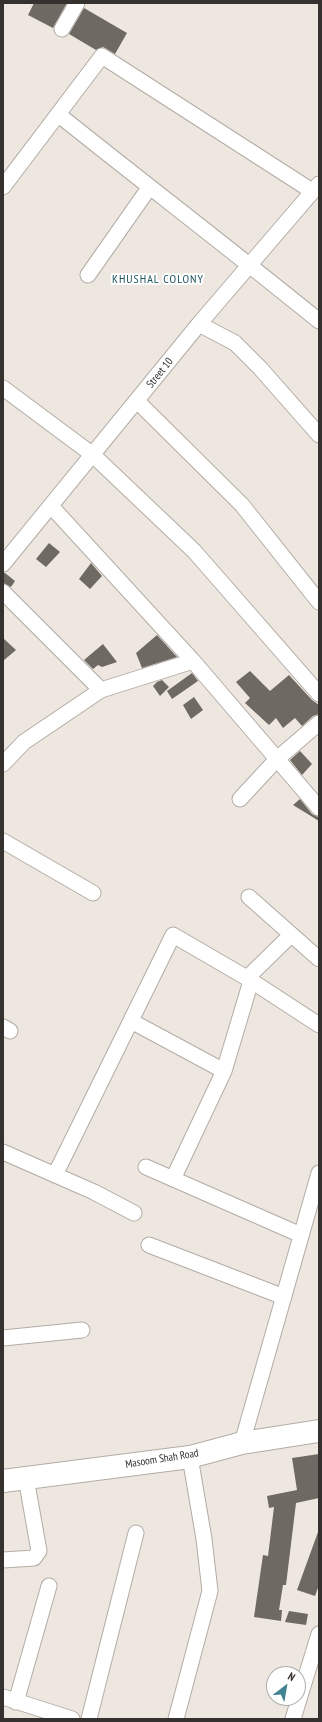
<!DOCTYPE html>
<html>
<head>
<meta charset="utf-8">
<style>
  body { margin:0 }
  #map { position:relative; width:322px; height:1722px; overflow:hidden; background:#eee7e0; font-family:"PT Sans Narrow",sans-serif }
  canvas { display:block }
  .frame { position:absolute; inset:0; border:4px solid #34312e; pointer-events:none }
  .north { position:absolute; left:266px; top:1666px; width:40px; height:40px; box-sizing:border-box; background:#fff; border:1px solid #aeadab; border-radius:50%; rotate:31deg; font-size:11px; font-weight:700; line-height:16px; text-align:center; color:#34312e }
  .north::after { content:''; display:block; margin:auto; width:14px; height:18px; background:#408492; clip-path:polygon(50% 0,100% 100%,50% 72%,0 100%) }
</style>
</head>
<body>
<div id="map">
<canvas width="322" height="1722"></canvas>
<div class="frame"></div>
<div class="north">N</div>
</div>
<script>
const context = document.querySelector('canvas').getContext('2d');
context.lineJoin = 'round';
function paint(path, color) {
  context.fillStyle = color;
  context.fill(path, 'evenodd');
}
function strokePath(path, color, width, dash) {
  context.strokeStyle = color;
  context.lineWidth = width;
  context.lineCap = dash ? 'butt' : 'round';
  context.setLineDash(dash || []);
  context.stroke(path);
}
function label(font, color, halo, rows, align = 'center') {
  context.font = font + ' "PT Sans Narrow",sans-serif';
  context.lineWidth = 4;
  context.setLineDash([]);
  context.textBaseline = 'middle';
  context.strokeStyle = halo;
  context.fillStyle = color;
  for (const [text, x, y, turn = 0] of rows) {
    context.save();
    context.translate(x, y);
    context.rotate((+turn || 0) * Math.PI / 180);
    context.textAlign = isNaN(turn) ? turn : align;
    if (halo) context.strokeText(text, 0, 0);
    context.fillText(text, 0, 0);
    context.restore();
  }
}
paint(new Path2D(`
  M 34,3 L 67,3 L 53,28 L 28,15 Z
  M 84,8 L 127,33 L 115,54 L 103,47 L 96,50 L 69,34 Z
  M 49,543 L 60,552 L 46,567 L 36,559 Z
  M 91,563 L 102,576 L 90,589 L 79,579 Z
  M 3,573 L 5,573 L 15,581 L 11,587 L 3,583 Z
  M 157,635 L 177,657 L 142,668 L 136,653 Z
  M 3,638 L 16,650 L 3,661 Z
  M 103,644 L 117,662 L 102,667 L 98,665 L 93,669 L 84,660 Z
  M 250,671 L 270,691 L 289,675 L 312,700 L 319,705 L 319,714 L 313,716 L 302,726 L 295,718 L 283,728 L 276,718 L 269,725 L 245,703 L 250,698 L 236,682 Z
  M 192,673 L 198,681 L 172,699 L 167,691 Z
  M 162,680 L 169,687 L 160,696 L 153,686 L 157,682 Z
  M 194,697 L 203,710 L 191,719 L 183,705 Z
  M 300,751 L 312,764 L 302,775 L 290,760 Z
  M 300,799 L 312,814 L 318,817 L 319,821 L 293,805 Z
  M 319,1454 L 319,1498 L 296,1503 L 286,1585 L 283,1585 L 279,1610 L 282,1610 L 281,1621 L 254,1617 L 263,1555 L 268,1556 L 274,1507 L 269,1508 L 267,1496 L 297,1490 L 292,1458 Z
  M 318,1532 L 319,1532 L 319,1585 L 315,1596 L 297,1590 Z
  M 289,1611 L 308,1614 L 306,1625 L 285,1622 Z`), '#6f6963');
const minor = new Path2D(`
  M 62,29 L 77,3
  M 59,115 C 145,184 233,251 319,321
  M 3,187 L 102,56 L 312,191
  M 88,275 L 149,188
  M 199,324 L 235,343 L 260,368 L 319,435
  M 3,388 L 93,455 L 194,551 L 319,694
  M 137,401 L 242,505 L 319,602
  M 51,506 L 193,661
  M 3,564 L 199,324 L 319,184
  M 3,592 L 101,690
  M 3,764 L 24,742 L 101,690 L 193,661 L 319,808
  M 240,799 L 277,759 L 319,723
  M 3,841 L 93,893
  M 249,897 L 319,959
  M 247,978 L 291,935
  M 131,1021 L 224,1071
  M 3,1027 L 10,1031
  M 3,1152 L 94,1192 L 134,1213
  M 146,1167 L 301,1235
  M 55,1175 L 173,935 L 247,978 L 319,1025
  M 173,1179 L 224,1071 L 251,981
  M 149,1245 L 284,1297
  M 3,1338 L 82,1330
  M 242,1443 L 319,1173
  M 3,1560 L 34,1558 L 39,1551 L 26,1478
  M 3,1697 L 72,1719
  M 16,1702 L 49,1586
  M 89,1719 L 136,1533
  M 176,1719 L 210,1591 L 204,1539 L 190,1457
  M 293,1719 L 319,1634`);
const primary = new Path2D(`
  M 3,1481 L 190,1457 L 242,1443 L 319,1431`);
strokePath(minor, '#b3aca5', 17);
strokePath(primary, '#b3aca5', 24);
strokePath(minor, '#fff', 15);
strokePath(primary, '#fff', 22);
label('11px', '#34312e', '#fff', [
  ["Street 10",160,373,-51],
  ["Masoom Shah Road",162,1459,-9]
]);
context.letterSpacing = '1px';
label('12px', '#1d5460', '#fff', [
  ["KHUSHAL COLONY",158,280]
]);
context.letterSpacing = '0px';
</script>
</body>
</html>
